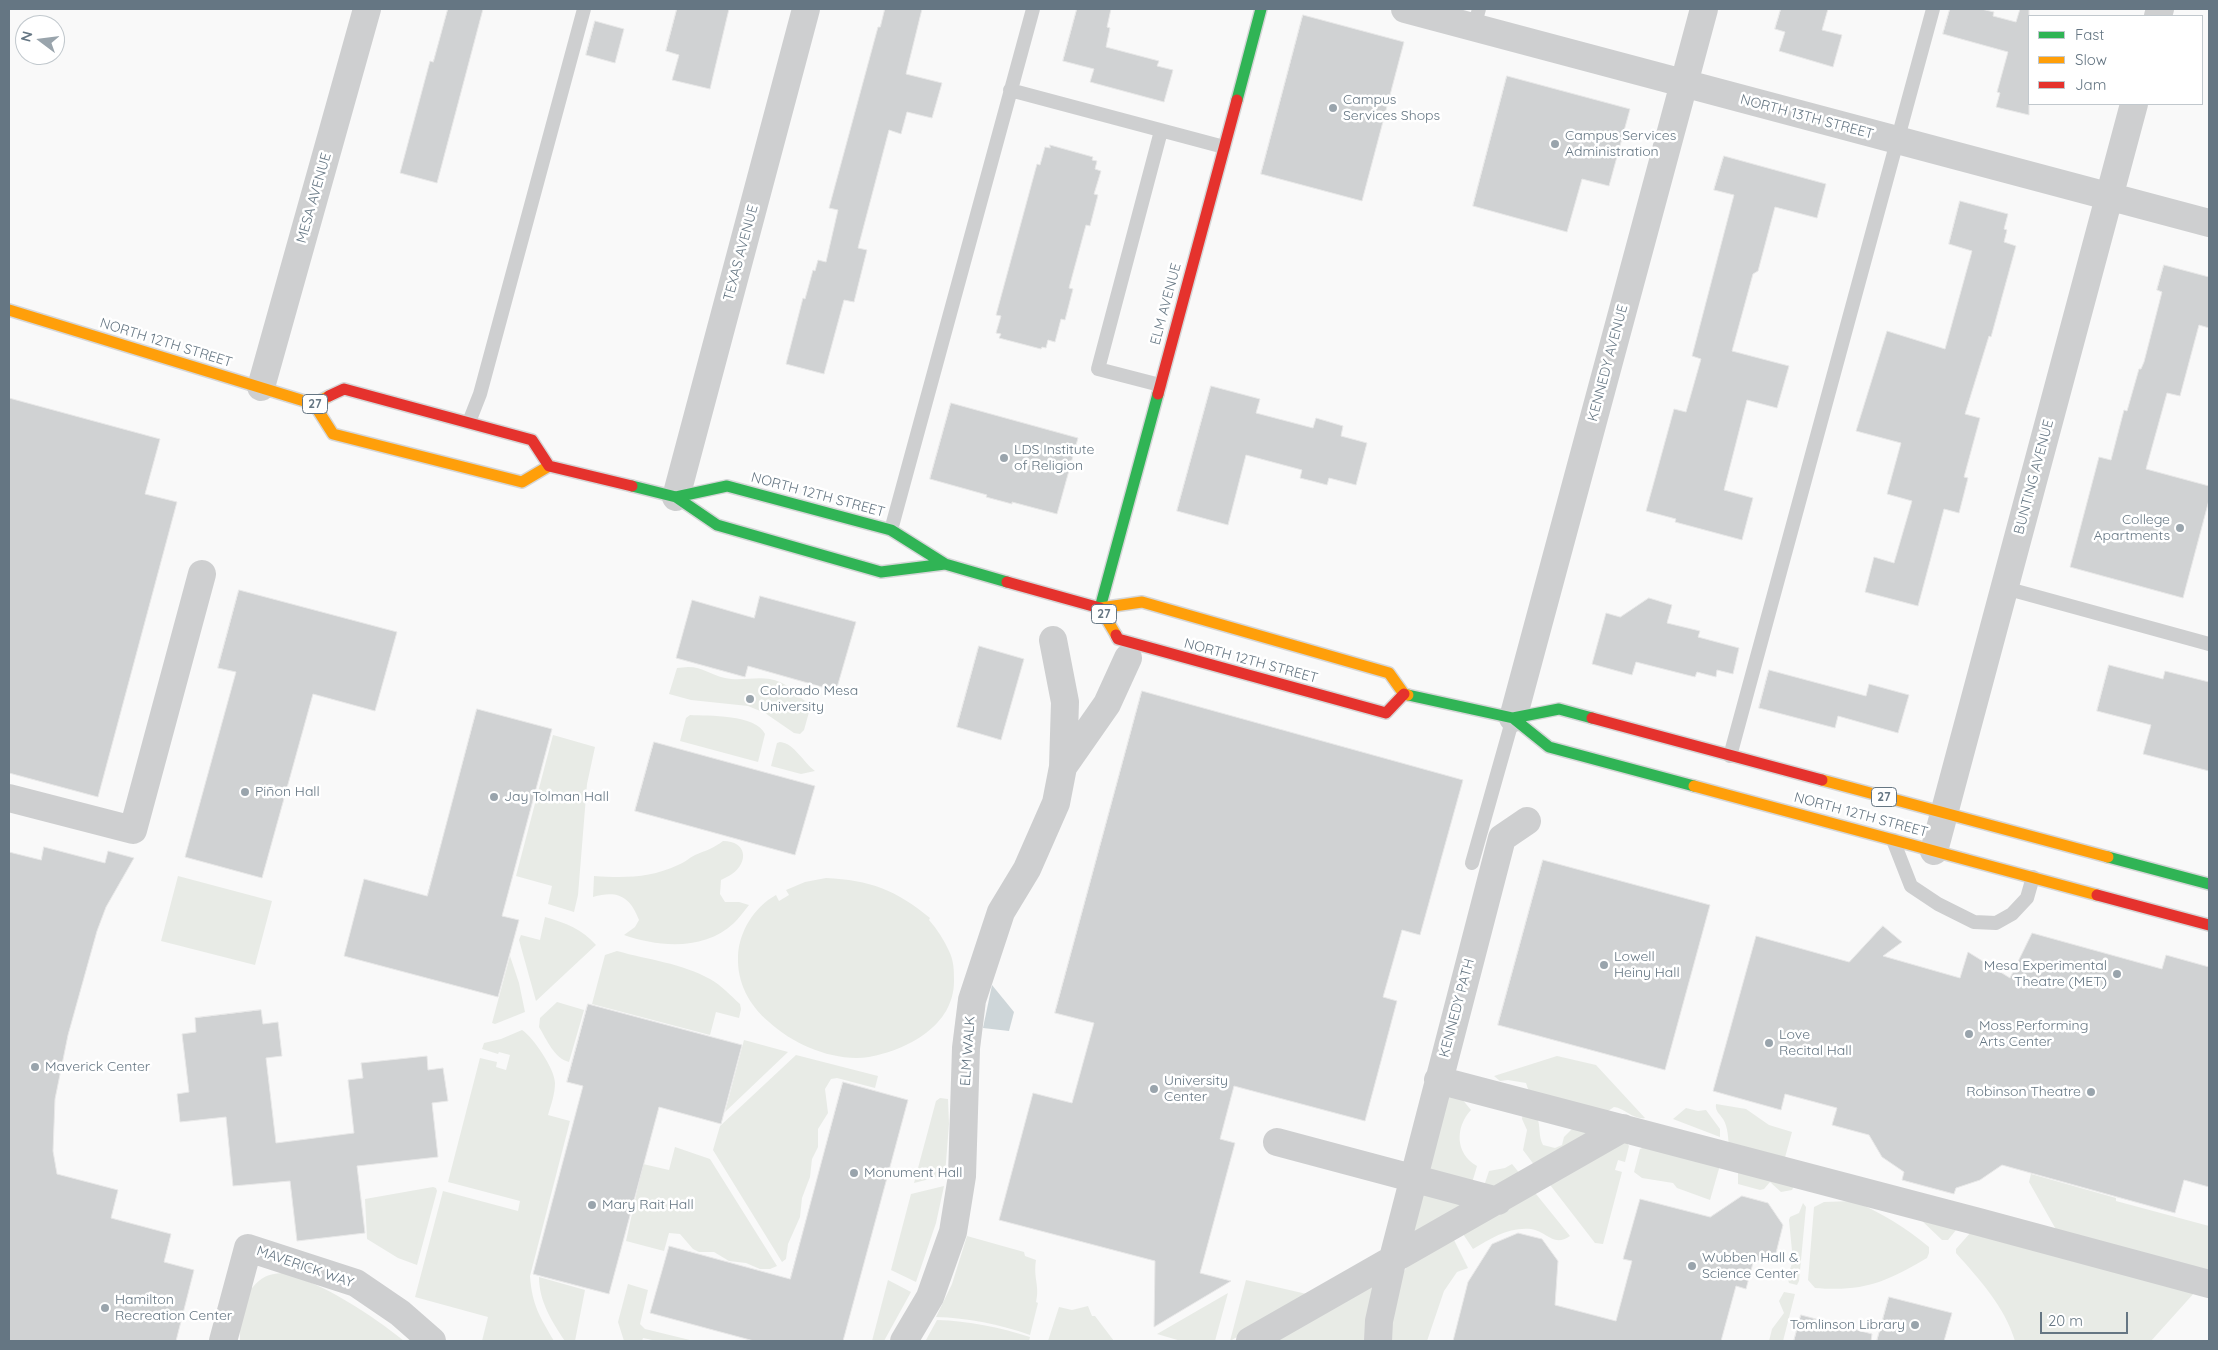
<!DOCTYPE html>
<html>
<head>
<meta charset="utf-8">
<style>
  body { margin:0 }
  #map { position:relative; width:2218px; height:1350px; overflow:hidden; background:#f9f9f9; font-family:Quicksand,sans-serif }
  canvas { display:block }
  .frame { position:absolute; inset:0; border:10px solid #657683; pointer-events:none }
  .legend { position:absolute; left:2028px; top:15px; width:175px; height:90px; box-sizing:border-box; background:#fff; border:1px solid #c1c8cd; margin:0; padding:6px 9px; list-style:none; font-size:15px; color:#657683 }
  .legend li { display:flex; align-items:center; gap:10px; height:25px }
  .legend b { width:25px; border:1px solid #c1c8cd }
  .north { position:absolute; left:15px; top:15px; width:50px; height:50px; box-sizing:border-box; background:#fff; border:1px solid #c1c8cd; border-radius:50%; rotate:285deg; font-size:14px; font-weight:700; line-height:20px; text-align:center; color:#657683 }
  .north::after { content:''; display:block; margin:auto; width:18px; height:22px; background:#99a4ac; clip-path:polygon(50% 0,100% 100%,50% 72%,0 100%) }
  .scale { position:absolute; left:2040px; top:1312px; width:88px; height:22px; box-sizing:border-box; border:2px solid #657683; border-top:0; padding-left:6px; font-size:15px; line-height:18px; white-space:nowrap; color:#657683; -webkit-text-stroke:4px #fff; paint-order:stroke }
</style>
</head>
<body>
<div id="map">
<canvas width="2218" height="1350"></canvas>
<div class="frame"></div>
<ul class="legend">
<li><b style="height:6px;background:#30b455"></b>Fast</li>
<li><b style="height:6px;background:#ff9f0a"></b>Slow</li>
<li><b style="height:6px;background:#e5322d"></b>Jam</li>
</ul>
<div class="north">N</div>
<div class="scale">20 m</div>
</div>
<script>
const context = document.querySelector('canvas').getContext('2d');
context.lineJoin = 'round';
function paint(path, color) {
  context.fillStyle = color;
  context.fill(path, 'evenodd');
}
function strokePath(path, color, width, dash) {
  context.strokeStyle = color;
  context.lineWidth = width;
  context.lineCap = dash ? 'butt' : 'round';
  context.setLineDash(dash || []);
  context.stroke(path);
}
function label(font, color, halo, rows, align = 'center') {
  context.font = font + ' Quicksand,sans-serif';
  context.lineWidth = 5;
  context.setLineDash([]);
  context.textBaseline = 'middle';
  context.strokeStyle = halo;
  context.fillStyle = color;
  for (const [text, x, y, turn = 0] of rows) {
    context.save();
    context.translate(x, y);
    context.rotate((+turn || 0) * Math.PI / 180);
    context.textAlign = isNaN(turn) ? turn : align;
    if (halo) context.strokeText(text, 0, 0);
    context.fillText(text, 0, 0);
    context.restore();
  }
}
paint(new Path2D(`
  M 688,667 C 703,667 711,675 725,678 C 743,682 762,674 780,682 C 792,687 800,699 811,705 L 804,730 L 800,734 L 794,733 L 765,713 L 748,706 L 691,700 L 669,694 L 677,668 Z
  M 690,715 C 708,716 756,714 765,734 L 758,762 L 680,741 L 686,718 Z
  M 553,735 L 595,747 L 587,784 L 578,895 L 574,912 L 548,904 L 552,886 L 516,876 Z
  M 780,742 C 794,743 804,763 815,771 L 801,774 L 771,766 L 777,743 Z
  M 723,841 C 747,841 749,862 732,874 C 729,876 725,878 721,880 L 720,894 L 725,902 L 739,902 L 749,905 C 744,911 739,918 734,923 C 705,951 658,947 624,935 L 635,927 L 639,920 C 630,896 617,890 593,897 L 594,876 C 625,878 650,878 678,865 C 684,863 689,858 695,855 C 705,851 714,848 723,841 Z
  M 178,876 L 272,901 L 255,965 L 161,941 Z
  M 826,878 C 870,880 896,890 930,918 L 929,920 C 937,929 944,940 949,951 C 954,961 954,971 954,981 C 954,1026 907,1050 869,1057 C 834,1062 794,1045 769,1022 C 749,1005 737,983 738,956 C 739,932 754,907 776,895 L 779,901 L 789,895 L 786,890 L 805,882 Z
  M 545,917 C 566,923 582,929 596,945 L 536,1001 L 519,940 L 521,935 L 540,940 Z
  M 617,951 C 649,960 681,963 710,979 C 721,985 731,996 740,1004 L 741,1009 L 739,1018 L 716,1012 L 710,1035 L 592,1004 L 605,955 Z
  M 510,956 L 519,983 L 525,1012 L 495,1024 L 492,1023 Z
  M 557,1002 L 584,1010 L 569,1062 C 554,1058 547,1040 539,1027 L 540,1018 Z
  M 522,1030 C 533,1037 555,1069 555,1083 C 555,1094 551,1105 548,1115 L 570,1121 L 530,1276 C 532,1305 540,1317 554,1341 L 482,1341 L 488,1317 L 415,1297 L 443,1191 L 518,1211 L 520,1201 L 448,1182 L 480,1058 L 497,1062 L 496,1067 L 506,1070 L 510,1055 L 499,1052 L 498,1054 L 482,1049 L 484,1043 L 501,1039 Z
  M 744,1040 L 788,1052 L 725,1112 Z
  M 796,1055 L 878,1076 L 875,1088 L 837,1078 L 831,1079 L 825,1089 L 828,1113 L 818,1129 L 818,1147 L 812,1159 L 810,1177 L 802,1198 L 800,1217 L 788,1244 L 786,1259 L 782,1262 L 713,1150 L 720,1126 Z
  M 1557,1056 L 1596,1065 L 1645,1118 C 1633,1120 1625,1108 1614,1107 L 1608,1111 L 1530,1095 L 1526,1083 L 1508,1080 L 1500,1081 L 1494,1076 Z
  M 1446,1090 L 1457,1093 L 1471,1110 C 1455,1127 1455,1154 1477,1166 L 1472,1183 L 1425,1170 Z
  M 940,1098 L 948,1099 L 949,1124 L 945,1175 L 914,1183 L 936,1101 Z
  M 1716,1104 L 1746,1109 L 1769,1125 L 1792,1132 L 1784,1161 L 1729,1147 C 1728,1137 1728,1127 1723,1119 C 1719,1113 1715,1111 1716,1104 Z
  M 1686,1108 L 1698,1111 L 1706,1110 L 1720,1129 L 1720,1137 L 1673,1119 Z
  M 1523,1112 L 1537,1117 C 1541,1127 1538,1136 1543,1145 L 1555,1148 L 1562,1145 L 1564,1137 L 1572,1129 L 1598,1130 L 1535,1166 L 1523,1150 L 1527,1130 L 1522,1119 Z
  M 1623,1137 L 1629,1146 L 1625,1162 L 1618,1160 L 1615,1170 L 1622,1172 L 1603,1244 L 1595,1243 L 1547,1181 Z
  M 1651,1144 L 1720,1165 L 1710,1200 L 1677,1188 L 1673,1183 L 1642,1178 L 1634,1172 L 1640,1149 Z
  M 675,1147 L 710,1159 L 777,1266 L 770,1269 L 760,1269 L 746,1263 L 729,1261 L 714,1252 L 699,1252 L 693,1249 L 680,1234 L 669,1233 L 664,1251 L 626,1241 L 643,1164 L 669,1170 Z
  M 1512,1164 L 1521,1175 L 1495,1189 L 1484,1186 L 1489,1171 L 1505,1168 Z
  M 1740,1168 L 1796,1182 L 1792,1190 L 1781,1192 L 1770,1182 L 1764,1189 L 1760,1190 L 1738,1184 L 1738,1173 Z
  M 2031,1174 L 2116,1198 L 2116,1201 L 2209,1226 L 2209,1272 L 2058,1233 L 2029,1182 Z
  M 944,1186 L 936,1223 L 916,1282 L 891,1270 L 911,1194 Z
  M 433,1187 L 436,1188 L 437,1191 L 417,1265 L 398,1258 L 367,1239 L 365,1199 Z
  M 1420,1189 L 1471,1203 L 1406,1241 Z
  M 1532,1189 L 1570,1236 C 1553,1248 1547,1231 1531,1229 C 1508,1227 1492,1238 1473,1249 L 1461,1231 Z
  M 1853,1201 C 1881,1212 1906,1228 1929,1247 L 1929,1253 L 1927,1258 C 1886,1282 1864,1292 1815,1288 L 1808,1280 L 1814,1207 L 1824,1202 Z
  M 1803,1203 L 1806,1207 L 1799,1281 L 1797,1285 L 1789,1283 L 1787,1277 L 1793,1261 L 1789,1220 L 1790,1217 L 1799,1213 Z
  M 1920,1219 L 1956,1230 L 1948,1240 L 1942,1240 Z
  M 1971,1232 L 2195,1292 L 2151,1341 L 2015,1341 C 2005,1307 1979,1279 1956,1253 L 1956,1249 Z
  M 967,1236 L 1024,1252 L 1025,1256 L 1036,1260 C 1033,1278 1040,1286 1036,1302 L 1038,1303 L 1030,1335 C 999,1324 968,1318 936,1317 L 952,1284 Z
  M 1452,1236 L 1468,1268 L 1457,1272 L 1444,1291 L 1427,1341 L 1387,1341 L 1399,1278 L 1415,1256 Z
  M 282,1273 C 322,1282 372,1315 404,1341 L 240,1341 L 240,1323 L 250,1287 L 252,1288 C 261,1277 268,1274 282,1273 Z
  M 539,1277 L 585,1290 L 575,1341 L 565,1341 C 552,1322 539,1301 539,1277 Z
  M 888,1280 L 911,1292 L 884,1341 L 872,1341 Z
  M 1246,1280 L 1311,1295 L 1230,1341 Z
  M 1376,1280 L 1370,1341 L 1269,1341 Z
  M 628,1284 L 648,1290 L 640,1324 L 645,1329 L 694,1341 L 657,1341 L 643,1338 L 642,1341 L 624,1341 L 618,1322 Z
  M 1784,1292 L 1795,1294 L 1783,1341 L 1769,1341 L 1772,1329 L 1784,1313 L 1779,1301 Z
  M 1228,1293 L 1215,1341 L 1181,1341 L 1157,1334 Z
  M 1088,1306 L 1092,1316 L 1095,1316 L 1114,1341 L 1048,1341 L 1059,1307 L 1072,1310 Z
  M 937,1320 C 969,1321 999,1327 1030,1337 L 1029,1341 L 926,1340 Z`), '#e8ebe6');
paint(new Path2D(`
  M 992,985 L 1014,1012 L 1009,1031 L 983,1028 Z`), '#ced6d9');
const building = new Path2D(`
  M 448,9 L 483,9 L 437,183 L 400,173 L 430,61 L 433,62 Z
  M 677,9 L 729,9 L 710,89 L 672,80 L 679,55 L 666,51 Z
  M 885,9 L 922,9 L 906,74 L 942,83 L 932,118 L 907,112 L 901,134 L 889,130 L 858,248 L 867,250 L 854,302 L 844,300 L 824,374 L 786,364 L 803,298 L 805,299 L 813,270 L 815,271 L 818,260 L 826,262 L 838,210 L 829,208 L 878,27 L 880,27 Z
  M 1077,9 L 1111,9 L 1107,27 L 1110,28 L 1106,47 L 1159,61 L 1157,66 L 1173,70 L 1164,102 L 1090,82 L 1094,69 L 1063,61 Z
  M 1781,9 L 1828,9 L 1822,30 L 1842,35 L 1833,67 L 1779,51 L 1785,32 L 1775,29 Z
  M 1950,9 L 1981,9 L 1994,12 L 1993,16 L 2016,22 L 2020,9 L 2029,9 L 2029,115 L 1996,107 L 2000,93 L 1997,92 L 2008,52 L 1943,34 Z
  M 1303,15 L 1404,42 L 1362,201 L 1261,174 Z
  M 595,21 L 624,29 L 615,63 L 586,55 Z
  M 1507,76 L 1630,109 L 1609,186 L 1582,179 L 1567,232 L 1473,206 Z
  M 1050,145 L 1093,157 L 1092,160 L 1097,161 L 1095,169 L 1101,171 L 1094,194 L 1098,195 L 1090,226 L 1086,225 L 1069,288 L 1073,289 L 1065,320 L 1061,319 L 1055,342 L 1048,340 L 1046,348 L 1042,347 L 1041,349 L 999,338 L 1001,334 L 996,333 L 1001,316 L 996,315 L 1037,164 L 1040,165 L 1045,147 L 1050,148 Z
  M 1724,156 L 1826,184 L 1817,218 L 1775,207 L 1758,271 L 1753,274 L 1732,351 L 1789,366 L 1777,408 L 1747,400 L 1724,490 L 1753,498 L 1742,540 L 1675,522 L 1676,519 L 1646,511 L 1674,409 L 1686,412 L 1701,359 L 1692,356 L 1734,195 L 1714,190 Z
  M 1960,201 L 2008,214 L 2004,229 L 2007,230 L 2004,242 L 2016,246 L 1991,337 L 1989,336 L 1965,414 L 1980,418 L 1964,477 L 1968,478 L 1959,513 L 1944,509 L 1918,606 L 1865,592 L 1874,557 L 1894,563 L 1912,501 L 1887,494 L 1901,443 L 1856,431 L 1887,331 L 1945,349 L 1972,251 L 1949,244 Z
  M 2164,265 L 2209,277 L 2209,328 L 2199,325 L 2180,396 L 2167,393 L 2146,469 L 2209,486 L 2209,500 L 2183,598 L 2070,567 L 2099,457 L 2111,460 L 2124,410 L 2127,411 L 2139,369 L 2141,369 L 2144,362 L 2162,292 L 2157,290 Z
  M 1211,386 L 1260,399 L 1256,413 L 1313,428 L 1316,418 L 1343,426 L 1341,436 L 1367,443 L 1356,485 L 1329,478 L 1327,485 L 1312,481 L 1300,478 L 1302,470 L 1246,455 L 1228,525 L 1177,511 Z
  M 9,398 L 160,439 L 145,494 L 177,502 L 98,797 L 9,773 Z
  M 951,403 L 1078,438 L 1057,514 L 1012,502 L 1012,504 L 986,497 L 987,495 L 930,479 Z
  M 239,590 L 397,632 L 375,711 L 313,694 L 262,878 L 185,857 L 236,672 L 218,668 Z
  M 760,596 L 856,622 L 836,691 L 748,666 L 745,677 L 676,658 L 692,600 L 754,618 Z
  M 1649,598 L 1672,605 L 1667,623 L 1700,631 L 1698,637 L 1739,648 L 1733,674 L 1717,670 L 1716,677 L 1697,672 L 1695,677 L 1636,662 L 1632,675 L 1592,664 L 1606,613 L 1620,617 Z
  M 979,646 L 1024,659 L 1001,740 L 957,727 Z
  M 2109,665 L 2163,679 L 2165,671 L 2209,682 L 2209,771 L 2143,754 L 2151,725 L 2097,711 Z
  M 1769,670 L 1866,696 L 1869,684 L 1909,695 L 1898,733 L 1838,716 L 1835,728 L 1759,708 Z
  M 1142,691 L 1463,780 L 1420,935 L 1402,930 L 1383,997 L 1397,1001 L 1365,1121 L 1234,1086 L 1220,1139 L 1235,1143 L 1200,1273 L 1231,1281 L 1154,1327 L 1155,1261 L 999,1220 L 1033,1093 L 1072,1103 L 1094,1023 L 1055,1013 Z
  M 477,709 L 552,729 L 502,916 L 519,920 L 498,997 L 344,956 L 364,879 L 427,896 Z
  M 654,742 L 815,786 L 795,855 L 635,811 Z
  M 44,847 L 105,863 L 108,851 L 134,858 L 106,907 L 97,931 L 68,1035 L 55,1099 L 53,1151 L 57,1174 L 118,1190 L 111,1218 L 171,1234 L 164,1262 L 194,1270 L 176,1341 L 9,1341 L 9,852 L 41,860 Z
  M 1543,860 L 1710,905 L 1665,1070 L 1498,1025 Z
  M 1883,926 L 1902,942 L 1883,956 L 1960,978 L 1968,952 L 2010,978 L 2032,933 L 2162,969 L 2166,955 L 2209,967 L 2209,1187 L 2184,1180 L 2175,1213 L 2002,1165 L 1980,1180 L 1956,1188 L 1954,1194 L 1902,1180 L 1904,1172 L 1882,1157 L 1869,1135 L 1832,1125 L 1837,1108 L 1785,1094 L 1781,1110 L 1713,1091 L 1756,936 L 1849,962 Z
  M 588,1004 L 742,1045 L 721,1124 L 659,1107 L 609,1294 L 533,1274 L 583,1086 L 567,1082 Z
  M 261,1010 L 263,1024 L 278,1022 L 282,1056 L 266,1058 L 276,1143 L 354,1133 L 348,1080 L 363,1078 L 361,1063 L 427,1056 L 428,1070 L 443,1068 L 448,1101 L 432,1103 L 438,1157 L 357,1166 L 365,1233 L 297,1241 L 290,1181 L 233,1186 L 226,1117 L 180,1122 L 177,1094 L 189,1092 L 182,1034 L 196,1032 L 195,1018 Z
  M 843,1082 L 908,1100 L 843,1341 L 754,1341 L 650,1313 L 669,1246 L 790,1279 Z
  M 1742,1196 L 1768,1203 L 1783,1225 L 1776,1253 L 1753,1263 L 1746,1289 L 1736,1286 L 1721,1341 L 1453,1341 L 1468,1282 L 1492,1244 L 1518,1233 L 1542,1239 L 1558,1261 L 1555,1305 L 1616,1321 L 1632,1261 L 1623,1259 L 1640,1199 L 1710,1217 Z
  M 1889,1297 L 1952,1313 L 1944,1341 L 1877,1341 Z
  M 1801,1315 L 1872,1334 L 1871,1341 L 1794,1341 Z`);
paint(building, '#d0d2d3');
strokePath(building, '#e8e8e8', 1);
const fast = new Path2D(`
  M 1237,100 L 1261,9
  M 632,486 L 676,497 L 717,525 L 881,572 L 945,564
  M 676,497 L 727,486 L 891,530 L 945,564 L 1007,582
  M 1100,608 L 1158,394
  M 1408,695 L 1513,718 L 1559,709 L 1592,718
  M 1513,718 L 1549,747 L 1694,786
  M 2108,857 L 2209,884`);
const slow = new Path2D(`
  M 9,310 L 314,404
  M 329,396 L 314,404 L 333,434 L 522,482 L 549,466
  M 1116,635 L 1100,608 L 1142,602 L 1389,673 L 1404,694 L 1408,695
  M 1822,780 L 2108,857
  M 1694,786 L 2097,895`);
const jam = new Path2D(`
  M 1158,394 L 1237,100
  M 329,396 L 344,389 L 532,440 L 549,466 L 632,486
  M 1007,582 L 1100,608
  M 1116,635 L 1118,639 L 1386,713 L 1404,694
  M 1592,718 L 1822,780
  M 2097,895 L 2209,925`);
strokePath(fast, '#d5d6d7', 14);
strokePath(slow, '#d5d6d7', 14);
strokePath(jam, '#d5d6d7', 14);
strokePath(new Path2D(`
  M 1474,27 L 1479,9
  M 1010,90 L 1224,147
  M 1160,385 L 1098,369 L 1161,131
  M 469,422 L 480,394 L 584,9
  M 891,530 L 1033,9
  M 2005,588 L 2209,644
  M 1730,756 L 1933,9
  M 1893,840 L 1911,886 L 1938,904 L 1974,922 L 1996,923 L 2012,914 L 2027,898 L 2033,877
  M 1472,863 L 1513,718`), '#cecfd0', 14);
strokePath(new Path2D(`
  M 1405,9 L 2209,223
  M 2158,16 L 2160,9
  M 261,387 L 367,9
  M 676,497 L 806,9
  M 1513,718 L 1704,9
  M 1063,767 L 1107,704 L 1128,658
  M 9,798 L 133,830 L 202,574
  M 1934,851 L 2134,104
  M 1438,1080 L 1979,1222 L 2209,1284
  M 1277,1142 L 1498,1201
  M 223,1341 L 248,1248 L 356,1283 L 400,1313 L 432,1341
  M 904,1341 L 930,1297 L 953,1232 L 962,1176 L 966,1048 L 972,1000 L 1001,912 L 1027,869 L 1056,803 L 1063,767 L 1065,702 L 1053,640
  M 1250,1341 L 1623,1128
  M 1378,1341 L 1379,1321 L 1392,1262 L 1502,838 L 1527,821`), '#cecfd0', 28);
strokePath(fast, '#30b455', 11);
strokePath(slow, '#ff9f0a', 11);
strokePath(jam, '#e5322d', 11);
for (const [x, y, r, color] of [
  [1333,108,5,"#99a4ac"],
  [1555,144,5,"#99a4ac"],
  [1004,458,5,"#99a4ac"],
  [2180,528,5,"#99a4ac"],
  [750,699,5,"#99a4ac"],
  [245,792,5,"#99a4ac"],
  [494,797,5,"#99a4ac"],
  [1604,965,5,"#99a4ac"],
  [2117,974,5,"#99a4ac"],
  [1969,1034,5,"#99a4ac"],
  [1769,1043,5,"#99a4ac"],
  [35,1067,5,"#99a4ac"],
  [1154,1089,5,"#99a4ac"],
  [2091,1092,5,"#99a4ac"],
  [854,1173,5,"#99a4ac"],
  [592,1205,5,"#99a4ac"],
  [1692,1266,5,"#99a4ac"],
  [105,1308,5,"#99a4ac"],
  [1915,1325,5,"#99a4ac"]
]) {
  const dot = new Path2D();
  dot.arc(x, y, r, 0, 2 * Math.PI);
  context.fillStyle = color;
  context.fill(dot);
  strokePath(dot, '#fff', 2);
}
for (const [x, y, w] of [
  [315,404,25],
  [1104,614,25],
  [1884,797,25]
]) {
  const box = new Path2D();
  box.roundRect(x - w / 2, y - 9.5, w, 19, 4);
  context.fillStyle = '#fff';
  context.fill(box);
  strokePath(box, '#657683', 1);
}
label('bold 12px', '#657683', null, [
  ["27",315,404],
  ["27",1104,614],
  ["27",1884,797]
]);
label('14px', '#657683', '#fff', [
  ["Campus",1343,100],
  ["Services Shops",1343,116],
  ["Campus Services",1565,136],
  ["Administration",1565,152],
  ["LDS Institute",1014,450],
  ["of Religion",1014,466],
  ["College",2170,520,"right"],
  ["Apartments",2170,536,"right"],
  ["Colorado Mesa",760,691],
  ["University",760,707],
  ["Piñon Hall",255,792],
  ["Jay Tolman Hall",504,797],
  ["Lowell",1614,957],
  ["Heiny Hall",1614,973],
  ["Mesa Experimental",2107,966,"right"],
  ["Theatre (MET)",2107,982,"right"],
  ["Moss Performing",1979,1026],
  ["Arts Center",1979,1042],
  ["Love",1779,1035],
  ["Recital Hall",1779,1051],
  ["Maverick Center",45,1067],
  ["University",1164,1081],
  ["Center",1164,1097],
  ["Robinson Theatre",2081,1092,"right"],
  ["Monument Hall",864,1173],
  ["Mary Rait Hall",602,1205],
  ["Wubben Hall &",1702,1258],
  ["Science Center",1702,1274],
  ["Hamilton",115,1300],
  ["Recreation Center",115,1316],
  ["Tomlinson Library",1905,1325,"right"]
], 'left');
label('14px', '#657683', '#fff', [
  ["NORTH 13TH STREET",1807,117,15],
  ["MESA AVENUE",314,198,-74],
  ["TEXAS AVENUE",741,253,-75],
  ["ELM AVENUE",1166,304,-75],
  ["NORTH 12TH STREET",166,343,17],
  ["KENNEDY AVENUE",1608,363,-75],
  ["BUNTING AVENUE",2034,477,-75],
  ["NORTH 12TH STREET",818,495,15],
  ["NORTH 12TH STREET",1251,661,15],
  ["NORTH 12TH STREET",1861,815,15],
  ["KENNEDY PATH",1457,1008,-75],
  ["ELM WALK",968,1051,-86],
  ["MAVERICK WAY",305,1267,19]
]);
</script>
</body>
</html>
